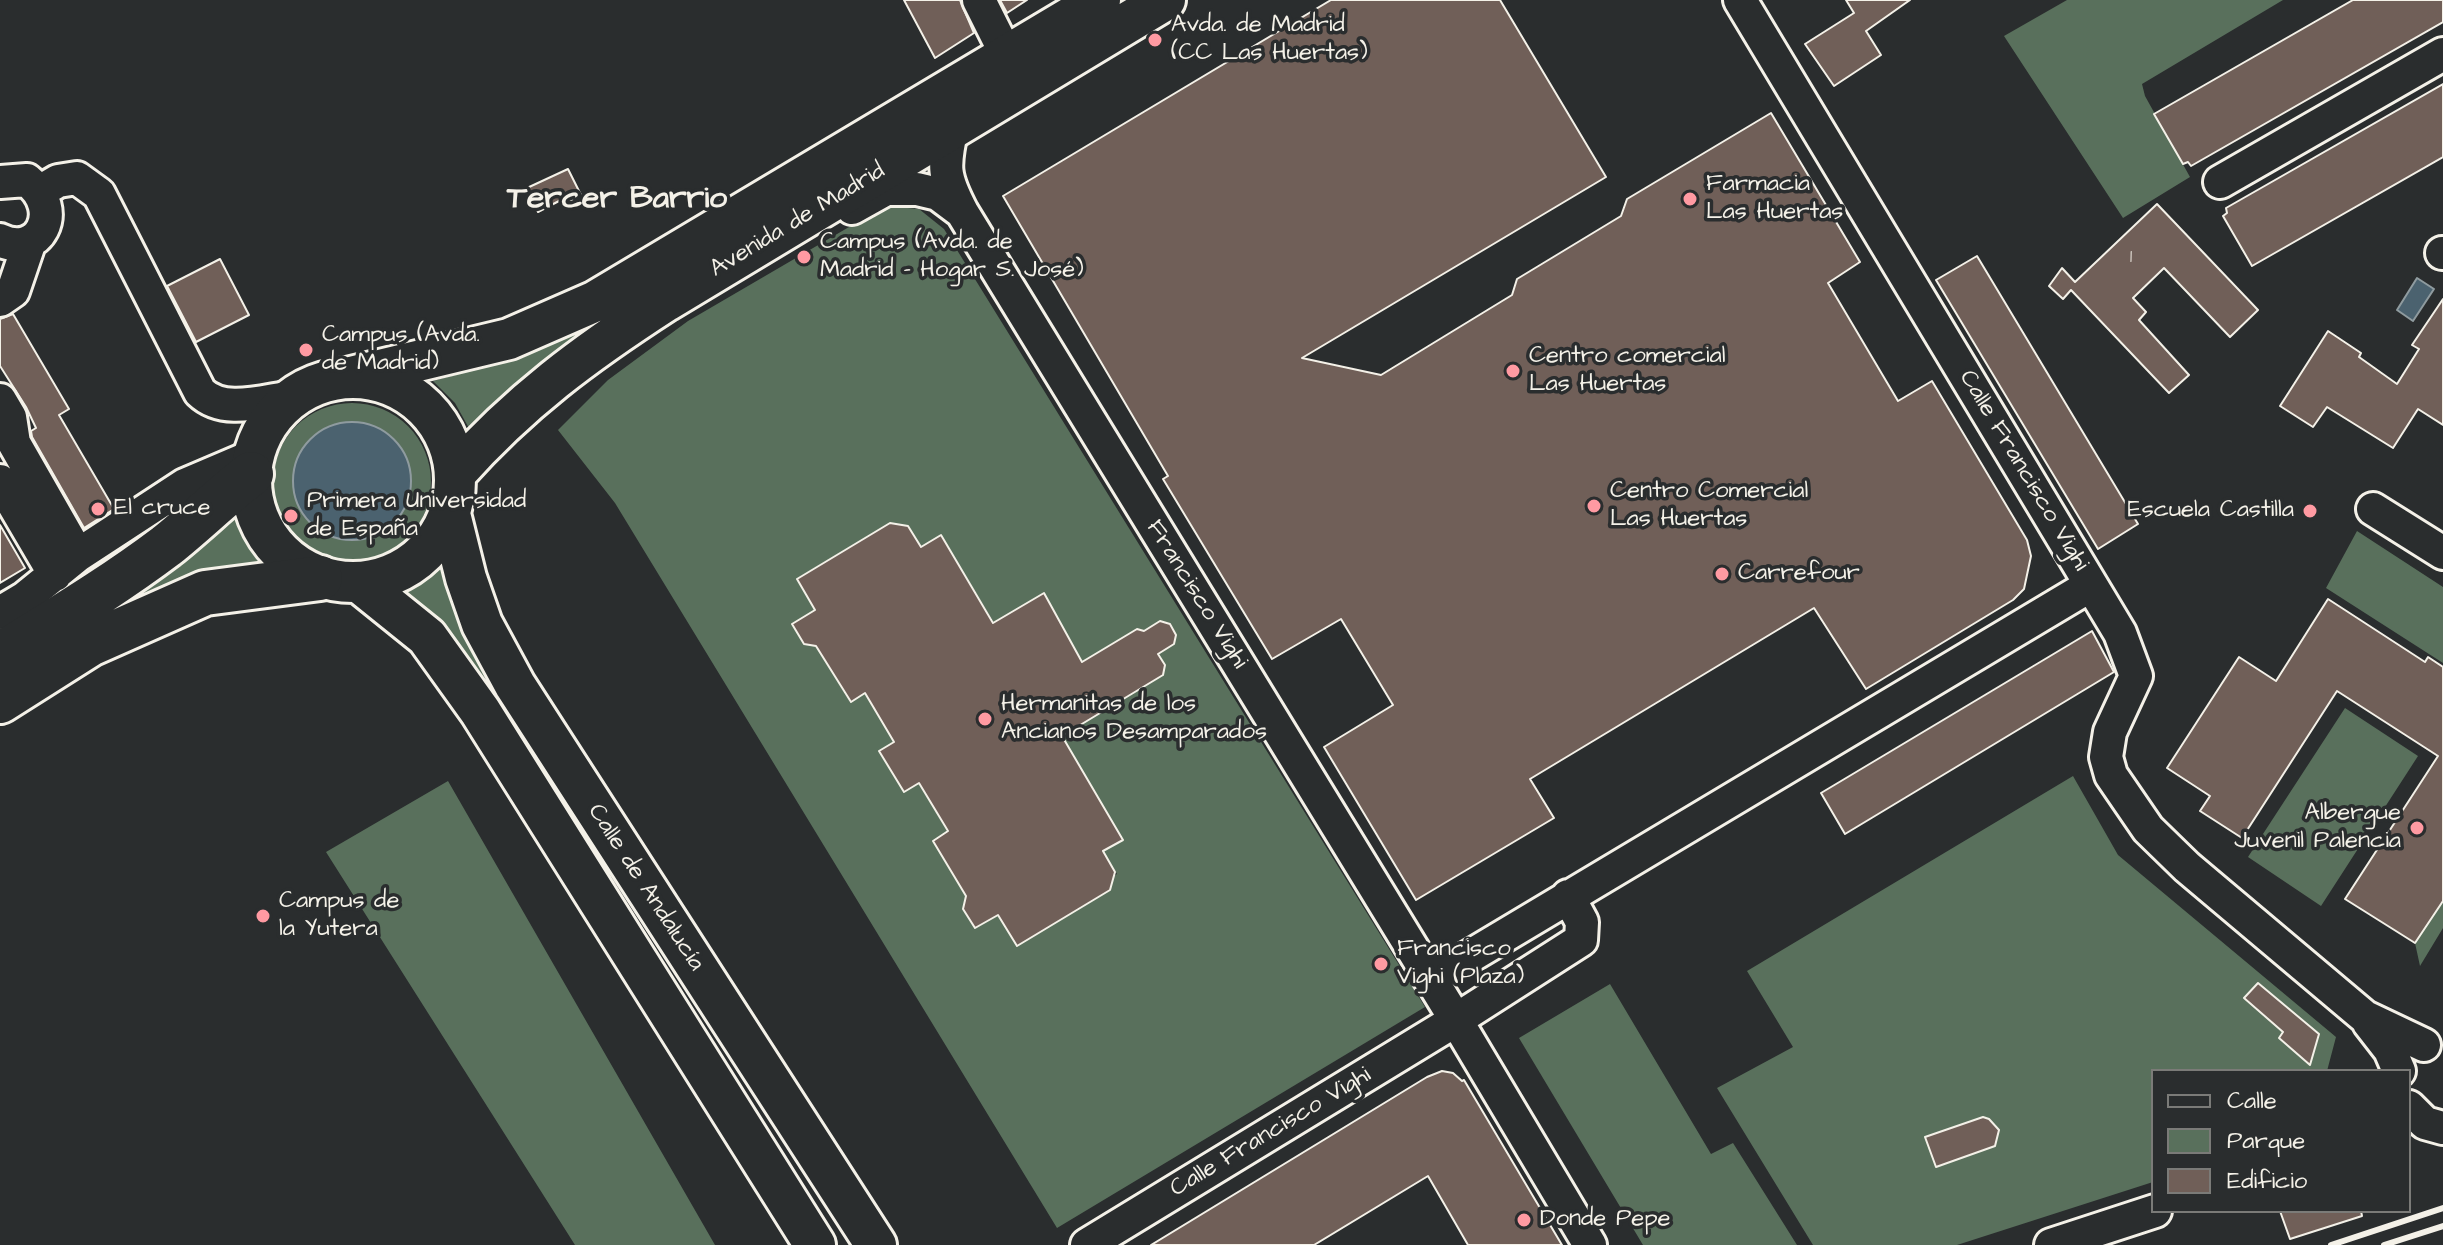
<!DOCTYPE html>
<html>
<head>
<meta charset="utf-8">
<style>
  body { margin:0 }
  #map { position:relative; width:2443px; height:1245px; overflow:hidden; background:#2a2d2e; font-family:"Architects Daughter",sans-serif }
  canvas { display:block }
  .legend { position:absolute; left:2151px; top:1069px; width:260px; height:144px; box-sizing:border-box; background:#2a2d2e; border:2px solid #7b7b78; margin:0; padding:10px 14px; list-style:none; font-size:24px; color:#f4f1e8 }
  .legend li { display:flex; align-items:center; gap:16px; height:40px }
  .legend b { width:40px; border:2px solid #7b7b78 }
</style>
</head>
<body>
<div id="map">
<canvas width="2443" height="1245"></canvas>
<ul class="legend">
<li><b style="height:10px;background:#2a2d2e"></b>Calle</li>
<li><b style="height:22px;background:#59705c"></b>Parque</li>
<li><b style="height:22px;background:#705f58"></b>Edificio</li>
</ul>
</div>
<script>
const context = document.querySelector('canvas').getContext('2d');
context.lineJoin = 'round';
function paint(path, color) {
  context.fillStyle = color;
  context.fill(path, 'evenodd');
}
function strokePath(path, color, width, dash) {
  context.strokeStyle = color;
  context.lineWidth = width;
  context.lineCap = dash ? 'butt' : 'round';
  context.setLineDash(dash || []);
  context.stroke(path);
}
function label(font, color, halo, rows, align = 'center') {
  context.font = font + ' "Architects Daughter",sans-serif';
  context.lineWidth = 7;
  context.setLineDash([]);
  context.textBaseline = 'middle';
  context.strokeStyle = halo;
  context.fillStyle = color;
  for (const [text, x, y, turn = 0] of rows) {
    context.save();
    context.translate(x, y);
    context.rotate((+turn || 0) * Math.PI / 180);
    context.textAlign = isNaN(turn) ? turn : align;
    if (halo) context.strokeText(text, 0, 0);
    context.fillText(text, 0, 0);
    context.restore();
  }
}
paint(new Path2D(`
  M 2067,0 L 2283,0 L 2142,84 L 2145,96 L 2190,177 L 2123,218 L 2004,36 Z
  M 885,206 L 919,209 L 944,229 L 1425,1007 L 1057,1228 L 615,503 L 558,430 L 608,380 L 688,321 ZM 890,523 L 897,524 L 900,529 L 907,525 L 921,547 L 936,538 L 944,540 L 1011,651 L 1001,619 L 1044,593 L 1055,678 L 1137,629 L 1144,631 L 1160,621 L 1171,624 L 1176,635 L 1174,644 L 1158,654 L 1165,665 L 1163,675 L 1062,736 L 1120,835 L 1118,842 L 1103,851 L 1117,874 L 1109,879 L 1112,883 L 1110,890 L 1022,943 L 998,915 L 979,926 L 972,924 L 963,909 L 983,891 L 865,693 L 850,702 L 829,667 L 829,634 L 800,583 L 801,576 Z
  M 644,290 L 518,383 L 470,430 L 455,403 L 433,381 L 512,359 Z
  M273 482a79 79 0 1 1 158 0a79 79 0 1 1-158 0Z
  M 237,504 L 246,531 L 270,564 L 99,624 L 93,613 Z
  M 450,514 L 515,685 L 480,711 L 360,583 C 407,572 427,557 450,514 Z
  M 2357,531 L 2443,587 L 2443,663 L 2326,588 Z
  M 2345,708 L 2418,756 L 2321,906 L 2248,857 Z
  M 2073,776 L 2118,855 L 2336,1037 L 2327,1071 L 2153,1071 L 2153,1182 L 1957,1245 L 1813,1245 L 1717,1088 L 1793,1047 L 1747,971 Z
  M 448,781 L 715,1245 L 575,1245 L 326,852 Z
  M 2443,901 L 2443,928 L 2420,966 L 2415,943 Z
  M 1610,984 L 1711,1154 L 1733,1143 L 1797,1245 L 1643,1245 L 1519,1038 Z`), '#59705c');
const water = new Path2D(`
  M 2417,278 L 2434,289 L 2413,321 L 2397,310 Z
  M293 481a59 59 0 1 1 118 0a59 59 0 1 1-118 0Z`);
paint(water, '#4b626f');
strokePath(water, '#8f9b9f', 2);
const building = new Path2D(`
  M 904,0 L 960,0 L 974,33 L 935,58 Z
  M 1000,0 L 1027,0 L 1007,13 Z
  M 1331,0 L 1500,0 L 1606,177 L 1302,358 L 1381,375 L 1512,295 L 1517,279 L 1621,216 L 1627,199 L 1771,113 L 1860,262 L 1828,283 L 1898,401 L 1932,381 L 2027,540 L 2031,556 L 2024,589 L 2013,600 L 1866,689 L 1814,608 L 1530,779 L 1554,818 L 1416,900 L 1324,747 L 1393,705 L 1341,619 L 1272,659 L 1163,479 L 1168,476 L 1003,196 Z
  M 1846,0 L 1910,0 L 1866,31 L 1881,55 L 1834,86 L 1805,44 L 1854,13 Z
  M 2353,0 L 2443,0 L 2443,22 L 2191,166 L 2188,162 L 2183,164 L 2154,114 Z
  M 2443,84 L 2443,157 L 2252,266 L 2223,216 L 2227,213 L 2226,208 Z
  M 568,169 L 581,195 L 562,205 L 559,201 L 538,212 L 527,188 Z
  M 2157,204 L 2258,310 L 2230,337 L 2164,268 L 2133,298 L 2146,312 L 2139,320 L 2189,375 L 2169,393 L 2071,290 L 2063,299 L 2049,286 L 2062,268 L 2075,282 Z
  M 1977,256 L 2138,524 L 2098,549 L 1936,280 Z
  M 220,259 L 249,315 L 196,342 L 167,286 Z
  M 2443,299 L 2443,425 L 2418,409 L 2393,448 L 2327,407 L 2313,427 L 2280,406 L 2328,331 L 2361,353 L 2359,357 L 2397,384 L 2419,349 L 2412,345 Z
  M 13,314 L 69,409 L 59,415 L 114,509 L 84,528 L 32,437 L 31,431 L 36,428 L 26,407 L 0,366 L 0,319 Z
  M 890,523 L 908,526 L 921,547 L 941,535 L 993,623 L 1044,593 L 1082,662 L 1137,629 L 1144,631 L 1160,621 L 1170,624 L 1176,635 L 1174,644 L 1158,654 L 1165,665 L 1163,675 L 1062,736 L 1123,840 L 1103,851 L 1115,872 L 1110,890 L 1017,946 L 998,915 L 975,928 L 963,909 L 966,896 L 933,841 L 948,831 L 919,783 L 904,792 L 879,751 L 894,742 L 865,693 L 851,702 L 816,646 L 804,644 L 792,624 L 815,610 L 797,579 Z
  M 0,525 L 25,568 L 0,583 Z
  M 2328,599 L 2425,662 L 2428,657 L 2443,667 L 2443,901 L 2415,943 L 2345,899 L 2438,756 L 2337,691 L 2242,838 L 2200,811 L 2210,796 L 2167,768 L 2239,657 L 2276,681 Z
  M 2092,631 L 2114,672 L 1845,834 L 1821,793 Z
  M 2258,983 L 2319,1034 L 2310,1065 L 2279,1038 L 2283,1032 L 2244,998 Z
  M 1442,1071 L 1453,1073 L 1462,1081 L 1464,1080 L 1562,1245 L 1468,1245 L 1428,1176 L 1314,1245 L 1151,1245 L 1427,1077 Z
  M 1983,1117 L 1989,1119 L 1999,1130 L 1995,1146 L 1936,1167 L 1925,1137 Z
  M 2280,1211 L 2361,1211 L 2362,1216 L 2290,1239 Z`);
paint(building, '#705f58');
strokePath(building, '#f4f1e8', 2);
const minor = new Path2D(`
  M 979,0 L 1007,56
  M 1740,0 L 2120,633 L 2136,676 L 2110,732 L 2106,757 L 2111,775 L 2148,829 L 2187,867 L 2365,1017 L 2424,1045
  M 952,127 C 943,167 943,176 962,212 L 1456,1020 L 1590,1245
  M 0,182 L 27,180 C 66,211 38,259 0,240
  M 2220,182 L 2443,54
  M 41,191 L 58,181 L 77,178 L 99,194 L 200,392 C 224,415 262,401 293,397
  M 852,208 L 886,189 L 917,189 L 938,194 L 962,212
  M 2442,253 L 2443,253
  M 0,300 L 13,291 L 30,241
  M 0,400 L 10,417 L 14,443 L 78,555
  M 0,481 L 55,575
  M 2373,509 L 2443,553
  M 0,613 L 25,598 L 78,555 L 185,485 L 253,456
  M 1429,978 L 1462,961 L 2091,585
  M 2369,1023 L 2390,1050 L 2399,1071
  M 2409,1107 L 2425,1123 L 2443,1128
  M 1087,1245 L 1456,1020 L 1581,940 L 1582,922 L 1568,896
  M 2051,1245 L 2155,1211`);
const major = new Path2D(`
  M 347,378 L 509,339 L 596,301 L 1100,0
  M251 480a102 102 0 1 1 204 0a102 102 0 1 1-204 0Z
  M 455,474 C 520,401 584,354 666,301 L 1165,0
  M 450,514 L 466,578 L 482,624 L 515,685 L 876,1245
  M 360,583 L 427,637 L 480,711 L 815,1245`);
const highway = new Path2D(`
  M 0,655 C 56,620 113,586 166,546 C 195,523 221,497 251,474
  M 0,701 L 90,644 L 205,593 L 320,578`);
strokePath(minor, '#f4f1e8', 38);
strokePath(major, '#f4f1e8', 46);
strokePath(highway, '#f4f1e8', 50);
strokePath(minor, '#2a2d2e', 32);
strokePath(major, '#2a2d2e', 40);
strokePath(highway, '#2a2d2e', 44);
strokePath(new Path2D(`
  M 2331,1245 L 2443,1208
  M 2384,1245 L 2443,1226`), '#f4f1e8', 6);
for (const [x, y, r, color] of [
  [1155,40,8,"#ff9aa2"],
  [1690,199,8,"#ff9aa2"],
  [804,257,8,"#ff9aa2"],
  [306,350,8,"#ff9aa2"],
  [1513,371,8,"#ff9aa2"],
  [1594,506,8,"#ff9aa2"],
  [98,509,8,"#ff9aa2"],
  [2310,511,8,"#ff9aa2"],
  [291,516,8,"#ff9aa2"],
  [1722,574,8,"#ff9aa2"],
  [985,719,8,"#ff9aa2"],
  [2417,828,8,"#ff9aa2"],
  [263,916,8,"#ff9aa2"],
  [1381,964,8,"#ff9aa2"],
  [1524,1220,8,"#ff9aa2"]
]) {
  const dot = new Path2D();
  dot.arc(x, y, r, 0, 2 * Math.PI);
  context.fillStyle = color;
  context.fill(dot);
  strokePath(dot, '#2a2d2e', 3);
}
label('20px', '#d3ccc4', null, [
  ["1",2131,258]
]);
label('24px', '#f4f1e8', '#2a2d2e', [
  ["Avda. de Madrid",1171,26],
  ["(CC Las Huertas)",1171,54],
  ["Farmacia",1706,185],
  ["Las Huertas",1706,213],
  ["Campus (Avda. de",820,243],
  ["Madrid - Hogar S. José)",820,271],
  ["Campus (Avda.",322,336],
  ["de Madrid)",322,364],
  ["Centro comercial",1529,357],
  ["Las Huertas",1529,385],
  ["Centro Comercial",1610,492],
  ["Las Huertas",1610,520],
  ["Primera Universidad",307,502],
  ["de España",307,530],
  ["El cruce",114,509],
  ["Escuela Castilla",2294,511,"right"],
  ["Carrefour",1738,574],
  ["Hermanitas de los",1001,705],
  ["Ancianos Desamparados",1001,733],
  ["Albergue",2401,814,"right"],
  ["Juvenil Palencia",2401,842,"right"],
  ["Campus de",279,902],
  ["la Yutera",279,930],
  ["Francisco",1397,950],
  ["Vighi (Plaza)",1397,978],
  ["Donde Pepe",1540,1220]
], 'left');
label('24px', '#f4f1e8', '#2a2d2e', [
  ["Avenida de Madrid",798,221,-31],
  ["Calle Francisco Vighi",2023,471,59],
  ["Francisco Vighi",1196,595,58],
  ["Calle de Andalucía",645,888,57],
  ["Calle Francisco Vighi",1271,1133,-31]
]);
label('bold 32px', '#f4f1e8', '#2a2d2e', [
  ["Tercer Barrio",617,200]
]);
</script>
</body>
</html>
